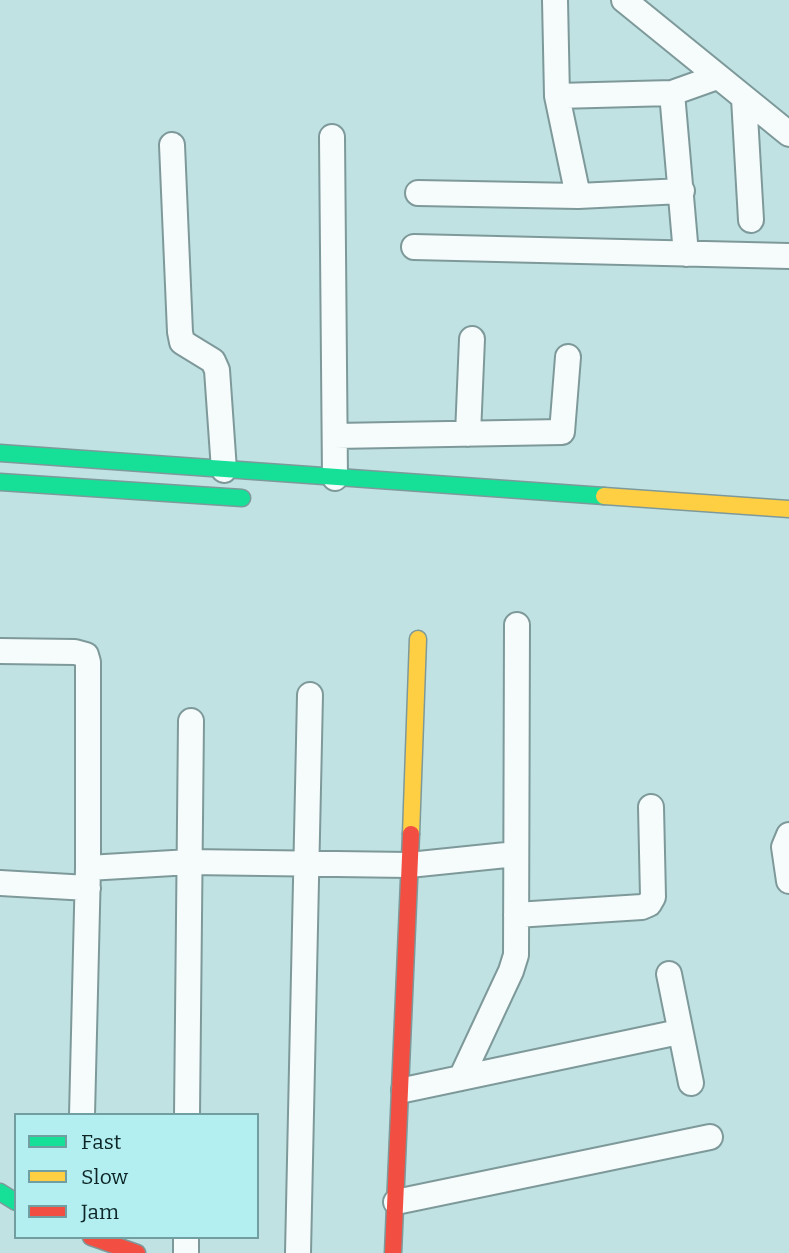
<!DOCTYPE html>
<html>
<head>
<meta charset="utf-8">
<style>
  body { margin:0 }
  #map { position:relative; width:789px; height:1253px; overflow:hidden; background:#c1e2e3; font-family:Bitter,serif }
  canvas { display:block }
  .legend { position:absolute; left:14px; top:1113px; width:245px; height:126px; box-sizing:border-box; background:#b3eff1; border:2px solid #719ea0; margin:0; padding:9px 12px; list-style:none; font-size:21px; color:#0d2526 }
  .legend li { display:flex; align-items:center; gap:14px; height:35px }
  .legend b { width:35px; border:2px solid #719ea0 }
</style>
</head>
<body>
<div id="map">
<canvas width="789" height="1253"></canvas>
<ul class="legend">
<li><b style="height:9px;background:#16e098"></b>Fast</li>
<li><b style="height:9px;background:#ffcf43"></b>Slow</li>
<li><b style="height:9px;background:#f24e42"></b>Jam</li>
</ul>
</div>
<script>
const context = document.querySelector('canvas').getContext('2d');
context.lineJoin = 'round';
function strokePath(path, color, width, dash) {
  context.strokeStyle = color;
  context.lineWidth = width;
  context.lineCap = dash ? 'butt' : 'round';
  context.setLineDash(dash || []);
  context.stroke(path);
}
const street = new Path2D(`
  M 555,0 L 557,96 L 578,196
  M 624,0 L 789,134
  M 672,93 L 686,254
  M 557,96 L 672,93 L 717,77
  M 744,98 L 751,220
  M 332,137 L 335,478
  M 172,145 L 180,332 L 182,342 L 213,361 L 217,370 L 224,470
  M 418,193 L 578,196 L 682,191
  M 414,247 L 789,256
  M 468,434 L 472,339
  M 335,436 L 562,432 L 568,357
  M 0,651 L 75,652 L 86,655 L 88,662 L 88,868 L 82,1115
  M 789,835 L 784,847 L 789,881
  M 88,868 L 190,862 L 409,865 L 516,854
  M 0,883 L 88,888
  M 516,915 L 642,907 L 649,904 L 653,897 L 651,807
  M 669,974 L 691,1083
  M 461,1078 L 511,971 L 516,955 L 517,625
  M 404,1090 L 679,1032
  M 187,1115 L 191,721
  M 396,1202 L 710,1137
  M 186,1253 L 186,1237
  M 298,1253 L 310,695`);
const fast = new Path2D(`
  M 0,453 L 604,496
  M 0,482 L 242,498
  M 0,1192 L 16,1202`);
const slow = new Path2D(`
  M 604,496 L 789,509
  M 411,834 L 418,639`);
const jam = new Path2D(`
  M 91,1237 L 137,1253
  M 393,1253 L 411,834`);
strokePath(street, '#7e999a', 28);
strokePath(fast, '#7e999a', 19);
strokePath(slow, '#7e999a', 19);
strokePath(jam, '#7e999a', 19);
strokePath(street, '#f6fbfb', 24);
strokePath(fast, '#16e098', 16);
strokePath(slow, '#ffcf43', 16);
strokePath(jam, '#f24e42', 16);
</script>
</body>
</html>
